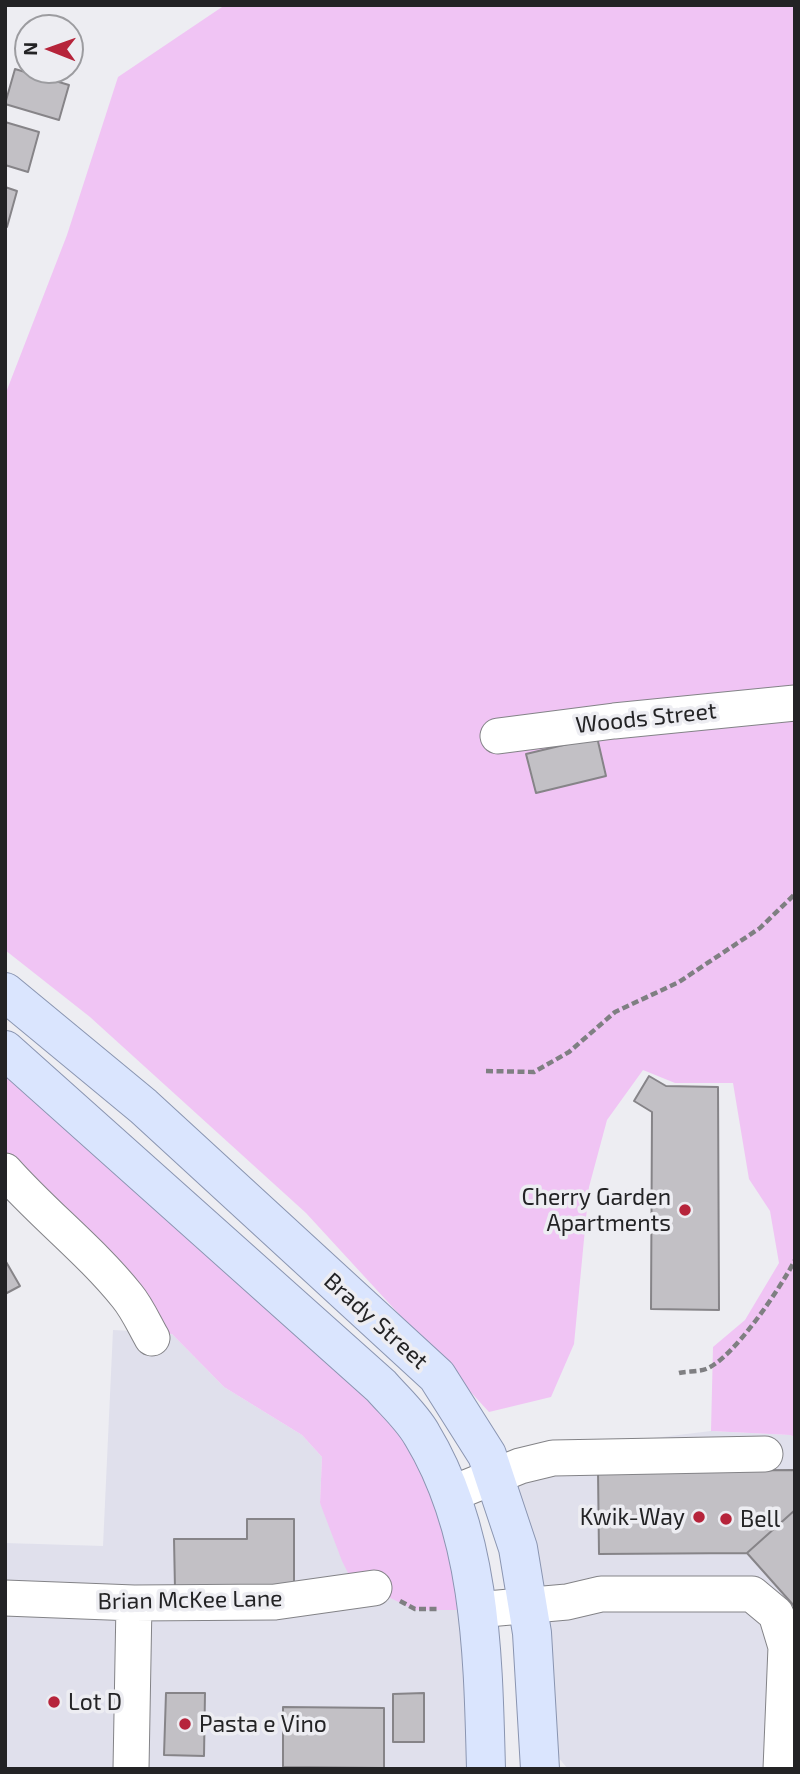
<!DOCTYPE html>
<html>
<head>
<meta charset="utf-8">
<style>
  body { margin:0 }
  #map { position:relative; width:800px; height:1774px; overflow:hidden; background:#ededf2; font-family:"Exo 2",sans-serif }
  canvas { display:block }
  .frame { position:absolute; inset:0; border:7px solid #232325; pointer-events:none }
  .north { position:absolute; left:14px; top:14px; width:70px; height:70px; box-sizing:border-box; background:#ededf2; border:2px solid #9c9ca0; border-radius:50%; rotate:271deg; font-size:19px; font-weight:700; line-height:28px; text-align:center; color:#232325 }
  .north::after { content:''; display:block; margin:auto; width:24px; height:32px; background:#b6243b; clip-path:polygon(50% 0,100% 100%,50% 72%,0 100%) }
</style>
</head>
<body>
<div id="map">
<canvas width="800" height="1774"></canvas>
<div class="frame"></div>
<div class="north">N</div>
</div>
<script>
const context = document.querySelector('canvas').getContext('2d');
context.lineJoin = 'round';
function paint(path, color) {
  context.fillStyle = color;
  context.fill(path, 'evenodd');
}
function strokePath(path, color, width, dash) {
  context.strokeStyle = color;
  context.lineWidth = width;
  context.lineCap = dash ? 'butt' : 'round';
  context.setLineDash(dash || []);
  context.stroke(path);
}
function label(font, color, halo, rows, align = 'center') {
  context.font = font + ' "Exo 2",sans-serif';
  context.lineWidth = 7;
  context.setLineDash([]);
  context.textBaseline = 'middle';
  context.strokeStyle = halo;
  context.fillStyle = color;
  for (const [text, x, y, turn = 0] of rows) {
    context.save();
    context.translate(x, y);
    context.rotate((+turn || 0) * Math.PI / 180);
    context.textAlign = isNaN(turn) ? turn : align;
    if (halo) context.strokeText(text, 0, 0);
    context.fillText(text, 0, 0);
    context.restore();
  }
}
paint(new Path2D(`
  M 113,1330 L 171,1333 L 224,1387 L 302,1435 L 322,1457 L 320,1503 L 374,1590 L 474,1610 L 484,1769 L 5,1769 L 5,1543 L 103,1546 Z
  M 711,1431 L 790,1435 L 795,1437 L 795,1769 L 568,1769 L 557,1756 L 496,1473 L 613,1443 Z`), '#e0e0ec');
paint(new Path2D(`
  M 225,5 L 795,5 L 795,1437 L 790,1435 L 711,1431 L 713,1347 L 745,1320 L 779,1263 L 770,1211 L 749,1179 L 733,1083 L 675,1083 L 643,1070 L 607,1120 L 589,1187 L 574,1344 L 551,1397 L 489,1412 L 306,1213 L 90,1017 L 5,950 L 5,395 L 67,235 L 118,77 Z
  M 5,1052 L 420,1435 L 474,1610 L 415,1610 L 374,1590 L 359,1595 L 342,1561 L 320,1503 L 322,1457 L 302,1435 L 224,1387 L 172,1334 L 147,1332 L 5,1174 Z`), '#f0c4f4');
const building = new Path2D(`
  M 15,69 L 69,85 L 59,120 L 5,104 Z
  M 5,122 L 39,132 L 28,172 L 5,165 Z
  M 5,187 L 17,191 L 7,227 L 5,227 Z
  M 597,737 L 606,776 L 536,793 L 526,754 Z
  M 649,1076 L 666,1086 L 718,1087 L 719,1310 L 651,1309 L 652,1112 L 634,1101 Z
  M 5,1260 L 20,1286 L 5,1294 Z
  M 795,1470 L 795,1510 L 747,1553 L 599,1554 L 598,1471 Z
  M 795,1510 L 795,1607 L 747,1553 Z
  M 247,1519 L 294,1519 L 294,1588 L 175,1589 L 174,1539 L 247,1539 Z
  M 166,1693 L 205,1693 L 204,1756 L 164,1755 Z
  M 424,1693 L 424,1742 L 393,1742 L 393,1694 Z
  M 283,1707 L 384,1708 L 384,1768 L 283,1767 Z`);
paint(building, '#c2c0c5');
strokePath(building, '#868488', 2);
const minor = new Path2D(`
  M 498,736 L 614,721 L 795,703
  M 5,1171 C 44,1215 91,1251 127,1296 C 137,1308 144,1324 152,1338
  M 451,1494 L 520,1466 L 553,1458 L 765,1454
  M 5,1598 L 134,1603 L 275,1602 L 374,1588
  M 476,1610 L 567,1602 L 601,1594 L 752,1594 L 776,1614 L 786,1647 L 781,1769
  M 131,1769 L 134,1603`);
const major = new Path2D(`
  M 5,992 L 143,1106 L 437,1376 L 487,1455 L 518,1548 L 532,1633 L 540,1769
  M 5,1050 L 381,1386 C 395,1402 412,1417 422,1435 C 482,1534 483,1657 486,1769`);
strokePath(minor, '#838387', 37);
strokePath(major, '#8a95b1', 40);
strokePath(new Path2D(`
  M 486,1071 L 534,1072 L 569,1052 L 615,1012 L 679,982 L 760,928 L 795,894
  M 679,1373 C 687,1371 698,1372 706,1369 C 734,1358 781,1287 795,1260
  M 400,1601 L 415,1609 L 440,1609`), '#7f7f82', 4.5, [7, 3.5]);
strokePath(minor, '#fff', 35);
strokePath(major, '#dae5fe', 38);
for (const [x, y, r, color] of [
  [685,1210,7,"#b6243b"],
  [699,1517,7,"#b6243b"],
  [726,1519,7,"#b6243b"],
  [54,1702,7,"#b6243b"],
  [185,1724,7,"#b6243b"]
]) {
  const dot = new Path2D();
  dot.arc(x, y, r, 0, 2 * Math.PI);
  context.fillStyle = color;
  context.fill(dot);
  strokePath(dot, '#ededf2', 2.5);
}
label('23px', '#232325', '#ededf2', [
  ["Woods Street",646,718,-6],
  ["Brady Street",376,1321,42],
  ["Brian McKee Lane",190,1600,-1]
]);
label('23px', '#232325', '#ededf2', [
  ["Cherry Garden",671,1197,"right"],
  ["Apartments",671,1223,"right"],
  ["Kwik-Way",685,1517,"right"],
  ["Bell",740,1519],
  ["Lot D",68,1702],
  ["Pasta e Vino",199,1724]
], 'left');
</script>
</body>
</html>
